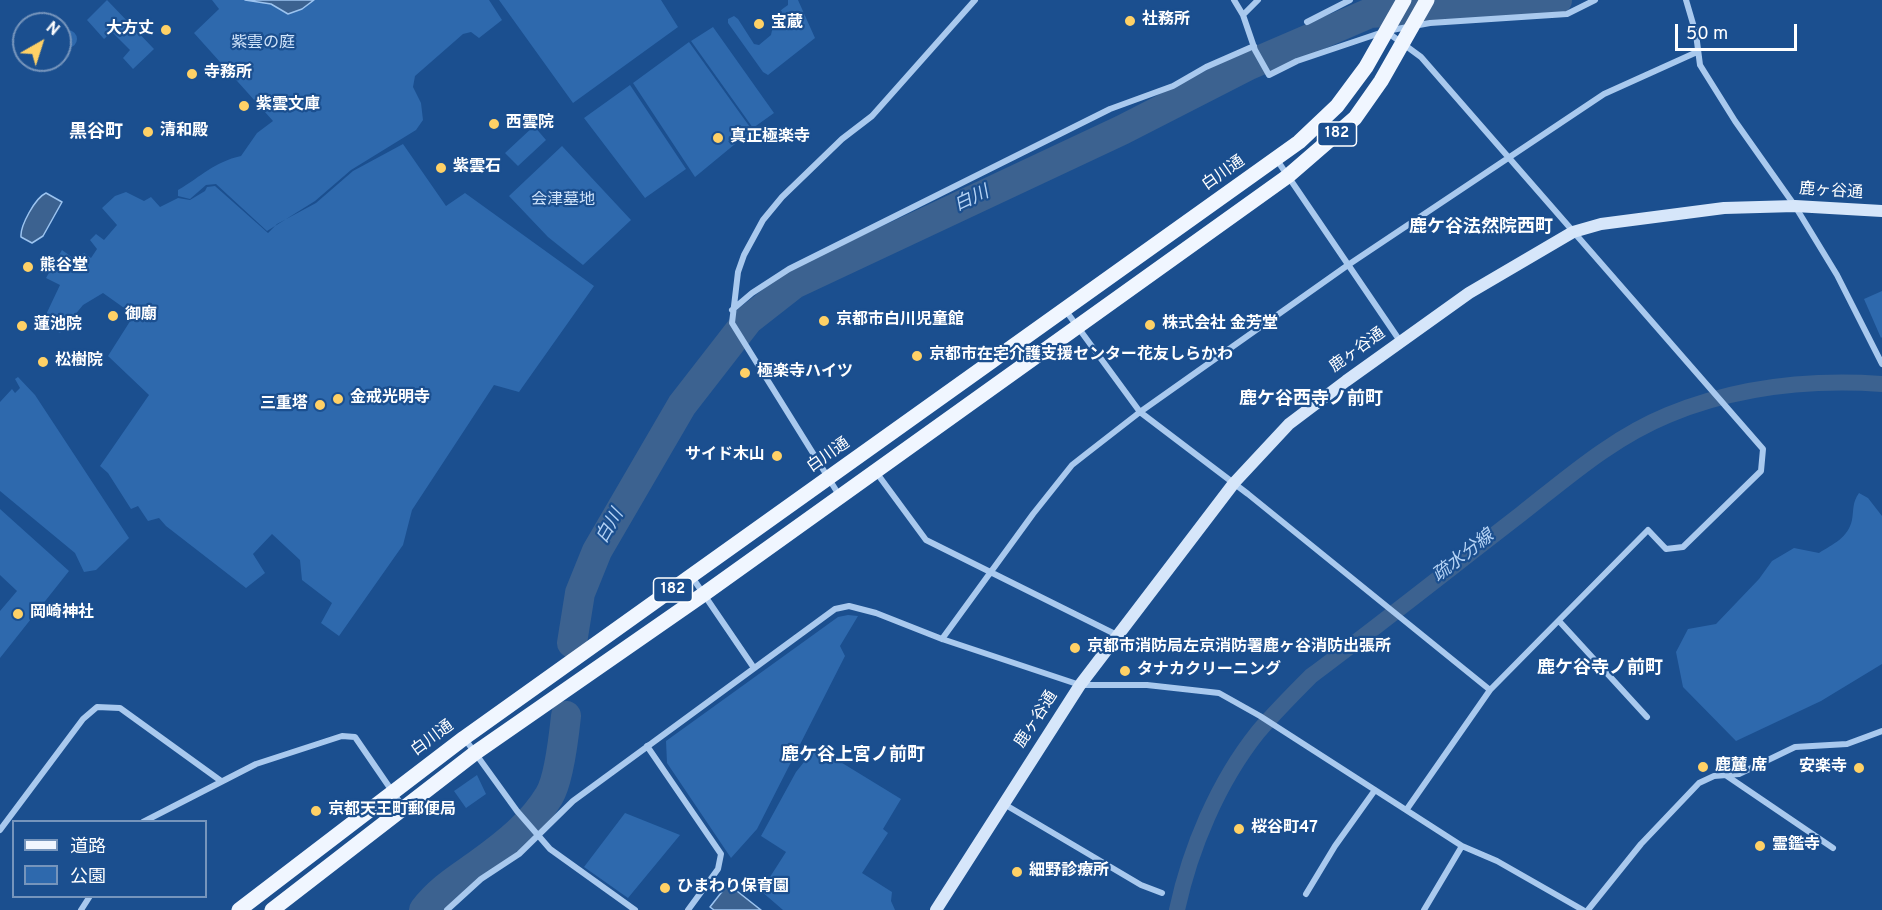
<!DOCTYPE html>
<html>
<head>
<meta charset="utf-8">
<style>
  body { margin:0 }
  #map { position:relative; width:1882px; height:910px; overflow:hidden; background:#1b4f8f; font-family:Overpass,"Noto Sans JP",sans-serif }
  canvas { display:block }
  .legend { position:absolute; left:12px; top:820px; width:195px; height:78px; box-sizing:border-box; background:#1b4f8f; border:2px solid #7695bc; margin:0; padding:8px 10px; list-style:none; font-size:18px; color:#fff }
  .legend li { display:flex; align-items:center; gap:12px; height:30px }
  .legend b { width:30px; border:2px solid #7695bc }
  .north { position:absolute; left:12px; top:12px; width:60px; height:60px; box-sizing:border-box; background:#1b4f8f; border:2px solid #7695bc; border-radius:50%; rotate:39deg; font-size:16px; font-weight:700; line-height:24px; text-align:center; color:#fff }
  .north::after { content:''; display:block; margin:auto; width:21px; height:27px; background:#ffd166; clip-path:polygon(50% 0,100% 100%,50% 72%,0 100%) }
  .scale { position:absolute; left:1675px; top:24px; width:122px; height:27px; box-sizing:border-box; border:3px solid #fff; border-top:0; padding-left:8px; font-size:18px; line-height:21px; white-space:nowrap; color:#fff; -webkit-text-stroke:4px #1b4f8f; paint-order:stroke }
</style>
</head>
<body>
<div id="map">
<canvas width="1882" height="910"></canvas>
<ul class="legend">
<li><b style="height:8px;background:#f0f6ff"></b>道路</li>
<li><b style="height:16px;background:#2e69ad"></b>公園</li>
</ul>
<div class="north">N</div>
<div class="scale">50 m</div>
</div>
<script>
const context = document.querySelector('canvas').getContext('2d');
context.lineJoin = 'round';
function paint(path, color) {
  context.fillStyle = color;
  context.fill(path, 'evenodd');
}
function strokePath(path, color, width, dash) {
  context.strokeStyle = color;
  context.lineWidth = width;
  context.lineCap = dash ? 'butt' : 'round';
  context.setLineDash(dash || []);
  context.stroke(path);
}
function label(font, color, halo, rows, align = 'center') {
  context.font = font + ' Overpass,"Noto Sans JP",sans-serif';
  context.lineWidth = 4.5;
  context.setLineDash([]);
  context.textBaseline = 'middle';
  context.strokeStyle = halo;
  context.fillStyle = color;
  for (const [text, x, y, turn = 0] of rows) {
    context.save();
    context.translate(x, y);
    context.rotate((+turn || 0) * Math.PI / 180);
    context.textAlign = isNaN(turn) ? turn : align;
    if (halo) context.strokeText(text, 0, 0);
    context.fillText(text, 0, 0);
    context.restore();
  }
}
paint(new Path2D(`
  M 107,0 L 154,49 L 133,69 L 123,58 L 130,50 L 112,32 L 104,39 L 87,20 Z
  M 212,0 L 489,0 L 502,20 L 479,38 L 471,32 L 463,34 L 415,76 L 413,87 L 421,103 L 423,120 L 416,130 L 351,170 L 315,201 L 267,231 L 216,184 L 206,185 L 190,199 L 178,196 L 178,190 C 202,176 214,162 241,156 L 257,133 L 273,121 L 194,33 L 219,9 Z
  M 499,0 L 661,0 L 678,27 L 573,103 Z
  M 788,0 L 798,0 L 815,38 L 768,75 L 763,72 L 728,23 L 728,19 L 734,16 L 738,19 L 754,44 L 759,45 L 771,35 C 775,20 774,14 788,5 Z
  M 713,27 L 774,113 L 753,128 L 691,41 Z
  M59 39a9 9 0 1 1 18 0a9 9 0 1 1-18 0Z
  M 689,42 L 752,130 L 695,177 L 633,83 Z
  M 630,85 L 686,169 L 645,198 L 584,118 Z
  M 534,126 L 546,140 L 518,166 L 505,153 Z
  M 403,144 L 446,206 L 465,193 L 594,286 L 519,392 L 494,385 L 412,510 L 403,545 L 339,636 L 321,623 L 332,603 L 302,580 L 300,560 L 272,534 L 253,554 L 265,573 L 246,588 L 166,526 L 159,518 L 148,521 L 138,506 L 131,509 L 108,473 L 100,466 L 149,395 L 108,356 L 134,315 L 103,293 L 83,305 L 60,333 L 42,323 L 60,285 L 46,278 L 62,250 L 77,261 L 84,253 L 91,258 L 97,249 L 90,240 L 96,234 L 104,240 L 117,225 L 102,208 L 115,196 L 126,192 L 144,201 L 151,197 L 160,207 L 178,198 L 190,200 L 205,191 L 207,187 L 215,186 L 268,233 L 277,224 L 316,203 L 353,171 Z
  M 562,146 L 631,220 L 583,265 L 548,237 L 509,196 Z
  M 1882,291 L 1882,337 L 1881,338 L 1864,299 Z
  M 18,377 L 35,395 L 129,538 L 96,570 L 84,572 L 75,553 L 0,491 L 0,402 L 12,389 L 15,393 L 20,388 L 15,379 Z
  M 1859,493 L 1868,498 L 1882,516 L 1882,664 L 1821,701 L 1736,741 L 1683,687 L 1676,652 L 1688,629 L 1716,624 L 1759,579 L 1772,561 L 1794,548 L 1819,553 C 1833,544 1848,538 1852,520 C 1854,509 1852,503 1859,493 Z
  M 0,509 L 69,571 L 0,658 L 0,611 L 17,591 L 0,575 Z
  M 848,615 L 858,616 L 840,646 L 845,656 L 757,829 L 731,858 L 667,763 L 666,741 L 838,617 Z
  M 816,747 L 901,799 L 883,829 L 888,833 L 862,873 L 892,892 L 891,901 L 895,910 L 783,910 L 761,891 L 786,852 L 761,836 L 796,772 Z
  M 477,775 L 486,794 L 466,808 L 454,791 Z
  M 625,813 L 680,835 L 628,898 L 584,867 Z`), '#2e69ad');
const water = new Path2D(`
  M 245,0 L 314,0 L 302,9 L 288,14 L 271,4 Z
  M 46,193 L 62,202 L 43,236 L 32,243 L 21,237 C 20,226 35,198 46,193 Z
  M 728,884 L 761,910 L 714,910 L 710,907 Z`);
paint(water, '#3c6290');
strokePath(water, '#9cc4f0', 1.5);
strokePath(new Path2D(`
  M 1177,910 C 1190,849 1218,782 1258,732 C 1275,712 1293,694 1311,676 C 1382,623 1451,568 1521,514 C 1567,478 1612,438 1668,415 C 1736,387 1809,379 1882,384`), '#3c6290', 16);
strokePath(new Path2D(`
  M 572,643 L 580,593 L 597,551 L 682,405 L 748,320 L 794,284 L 1122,130 L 1249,65 L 1370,13 L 1557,0
  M 424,910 C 440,889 459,878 480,863 C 505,845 533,823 549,796 C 559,780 564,735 566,716`), '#3c6290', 30);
strokePath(new Path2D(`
  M 1234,0 L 1243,15 L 1255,50 L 1269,75 L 1297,61 L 1386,31 L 1430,23 L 1567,14 L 1595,0
  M 1686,0 L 1696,34 L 1700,65 L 1735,121 L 1795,206 L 1837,275 L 1882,364
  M 1243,15 L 1258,0
  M 1307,22 L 1350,0
  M 1387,32 L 1421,57 L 1763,449 L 1761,471 L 1683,547 L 1666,549 L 1648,530 L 1490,690 L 1407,809
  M 1277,160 L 1400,341
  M 732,310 L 752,293 L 789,269 L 1110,109 L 1173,86 L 1206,67 L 1254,46
  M 1066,311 L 1140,412 L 1248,494 L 1490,690
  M 876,472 L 926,540 L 1117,635
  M 839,495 L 732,323 L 738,272 L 744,255 L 763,220 L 782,197 L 842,139 L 872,116 L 975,0
  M 692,577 L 754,668
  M 1559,621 L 1647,717
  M 942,639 L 1033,514 L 1072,465 L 1086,454 L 1140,412 L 1348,265 L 1604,94 L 1697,52
  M 465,739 L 517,811 L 550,849 L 635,910
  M 647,746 L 721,854 L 718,869 L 688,910
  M 1727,776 L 1833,848
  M 1004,804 L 1141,885 L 1162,893
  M 143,822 L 256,764 L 342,736 L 355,737 L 403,807
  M 0,830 L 83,719 L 97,707 L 120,708 L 221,781
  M 1306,894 L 1335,846 L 1375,790
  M 81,910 L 90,896
  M 447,910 L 481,879 L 519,854 L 573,801 L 835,609 L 849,606 L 876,613 L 942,639 L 1080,685 L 1147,685 L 1219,693 L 1260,716 L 1462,846 L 1497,861 L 1583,910
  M 1424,910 L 1462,846
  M 1588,910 L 1641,844 L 1699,783 L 1714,776 L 1739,774 L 1795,747 L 1847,744 L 1882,731`), '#a9c9ee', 6);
strokePath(new Path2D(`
  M 936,910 L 1080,685 L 1234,483 L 1289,424 L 1346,381 L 1469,293 L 1573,232 L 1601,224 L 1724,208 L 1795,206 L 1882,211`), '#d6e6fa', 12);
strokePath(new Path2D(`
  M 239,910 L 464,738 L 1299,142 L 1337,106 L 1366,67 L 1404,0
  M 272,910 L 475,753 L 704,594 L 1288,176 L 1355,118 L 1381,81 L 1427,0`), '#f0f6ff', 15);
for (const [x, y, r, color] of [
  [1130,21,6,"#ffd166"],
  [759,24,6,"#ffd166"],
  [166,30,6,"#ffd166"],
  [192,74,6,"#ffd166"],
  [244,106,6,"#ffd166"],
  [494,124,6,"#ffd166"],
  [148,132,6,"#ffd166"],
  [718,138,6,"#ffd166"],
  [441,168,6,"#ffd166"],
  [28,267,6,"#ffd166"],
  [113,316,6,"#ffd166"],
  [824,321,6,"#ffd166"],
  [1150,325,6,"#ffd166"],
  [22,326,6,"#ffd166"],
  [917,356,6,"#ffd166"],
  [43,362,6,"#ffd166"],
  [745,373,6,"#ffd166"],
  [338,399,6,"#ffd166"],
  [320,405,6,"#ffd166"],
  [777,456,6,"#ffd166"],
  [18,614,6,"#ffd166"],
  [1075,648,6,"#ffd166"],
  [1125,671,6,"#ffd166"],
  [1703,767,6,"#ffd166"],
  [1859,768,6,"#ffd166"],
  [316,811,6,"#ffd166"],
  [1239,829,6,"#ffd166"],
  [1760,846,6,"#ffd166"],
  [1017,872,6,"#ffd166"],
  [665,888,6,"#ffd166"]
]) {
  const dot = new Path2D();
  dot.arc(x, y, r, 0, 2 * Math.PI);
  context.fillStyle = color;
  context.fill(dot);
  strokePath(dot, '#1b4f8f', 2);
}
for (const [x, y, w] of [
  [1337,134,39],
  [673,590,39]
]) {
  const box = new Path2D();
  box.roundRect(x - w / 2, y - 12, w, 24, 4.5);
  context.fillStyle = '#1b4f8f';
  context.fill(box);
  strokePath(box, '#fff', 1.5);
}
label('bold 15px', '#fff', null, [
  ["182",1337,134],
  ["182",673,590]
]);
label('bold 16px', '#fff', '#1b4f8f', [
  ["社務所",1142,21],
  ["宝蔵",771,24],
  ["大方丈",154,30,"right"],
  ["寺務所",204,74],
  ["紫雲文庫",256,106],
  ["西雲院",506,124],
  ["清和殿",160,132],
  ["真正極楽寺",730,138],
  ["紫雲石",453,168],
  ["熊谷堂",40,267],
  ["御廟",125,316],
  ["京都市白川児童館",836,321],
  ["株式会社 金芳堂",1162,325],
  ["蓮池院",34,326],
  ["京都市在宅介護支援センター花友しらかわ",929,356],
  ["松樹院",55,362],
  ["極楽寺ハイツ",757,373],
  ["金戒光明寺",350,399],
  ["三重塔",308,405,"right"],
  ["サイド木山",765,456,"right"],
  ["岡崎神社",30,614],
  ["京都市消防局左京消防署鹿ヶ谷消防出張所",1087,648],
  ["タナカクリーニング",1137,671],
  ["鹿麓 席",1715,767],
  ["安楽寺",1847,768,"right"],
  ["京都天王町郵便局",328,811],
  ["桜谷町47",1251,829],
  ["霊鑑寺",1772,846],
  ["細野診療所",1029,872],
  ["ひまわり保育園",677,888]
], 'left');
label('16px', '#cfe3fa', '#1b4f8f', [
  ["紫雲の庭",263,44],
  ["会津墓地",563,201]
]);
label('16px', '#fff', '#1b4f8f', [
  ["白川通",1224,174,-35],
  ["鹿ヶ谷通",1831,192,4],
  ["鹿ヶ谷通",1358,351,-36],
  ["白川通",829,456,-35],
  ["鹿ヶ谷通",1037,720,-57],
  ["白川通",433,739,-36]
]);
label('bold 18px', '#fff', '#1b4f8f', [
  ["黒谷町",96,133],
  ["鹿ケ谷法然院西町",1481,228],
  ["鹿ケ谷西寺ノ前町",1311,400],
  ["鹿ケ谷寺ノ前町",1600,669],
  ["鹿ケ谷上宮ノ前町",853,756]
]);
label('italic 18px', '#b5d3f5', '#1b4f8f', [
  ["白川",972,200,-25],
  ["白川",611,527,-60],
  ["疏水分線",1464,557,-38]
]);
</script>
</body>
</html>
